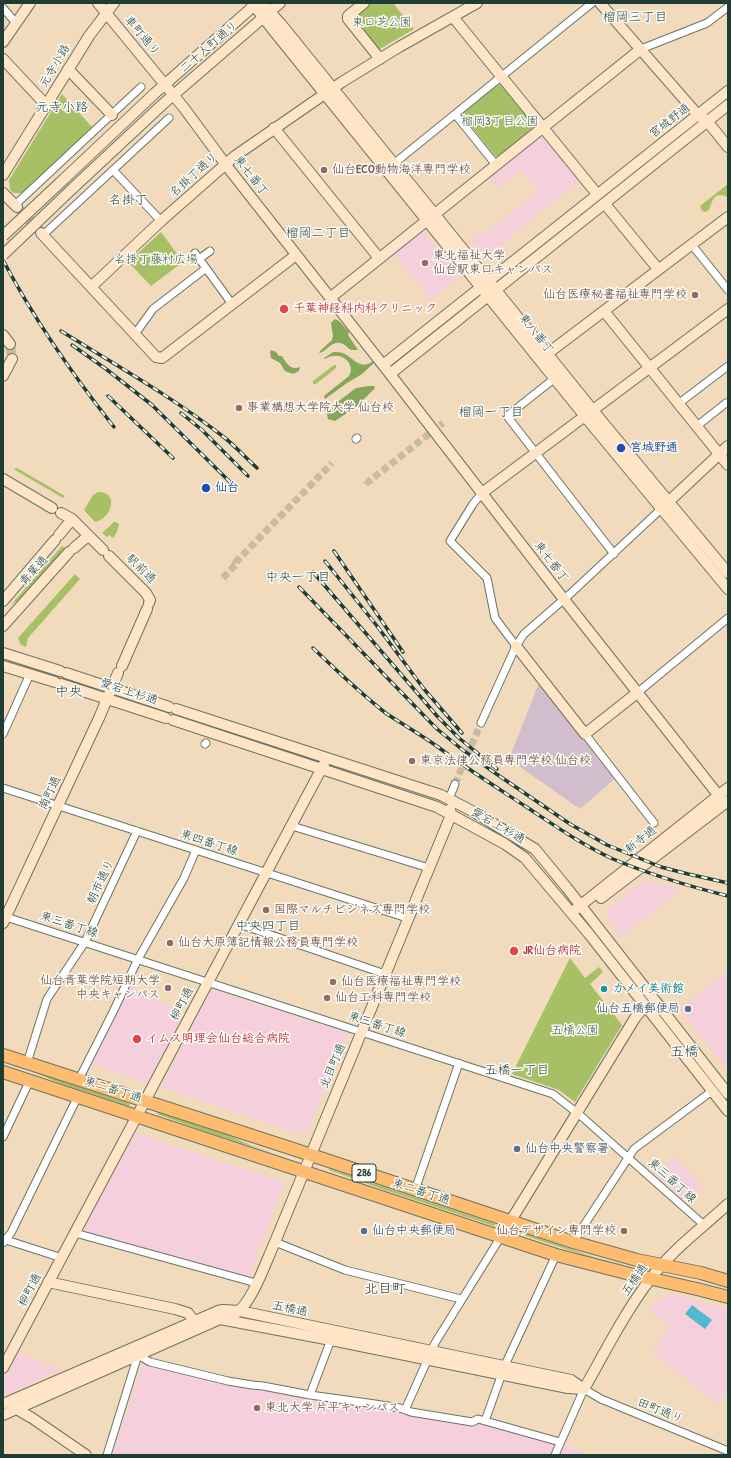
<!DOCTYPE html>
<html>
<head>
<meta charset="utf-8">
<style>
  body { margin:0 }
  #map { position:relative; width:731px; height:1458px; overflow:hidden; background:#f2dbbc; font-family:"Patrick Hand",sans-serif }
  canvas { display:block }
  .frame { position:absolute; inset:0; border:4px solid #1f3d34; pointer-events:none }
</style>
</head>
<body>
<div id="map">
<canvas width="731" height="1458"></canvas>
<div class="frame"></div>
</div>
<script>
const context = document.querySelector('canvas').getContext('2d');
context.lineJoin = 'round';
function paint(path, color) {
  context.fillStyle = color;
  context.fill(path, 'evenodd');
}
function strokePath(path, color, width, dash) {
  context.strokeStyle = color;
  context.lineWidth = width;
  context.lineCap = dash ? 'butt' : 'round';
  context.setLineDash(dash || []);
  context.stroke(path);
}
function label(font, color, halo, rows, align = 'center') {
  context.font = font + ' "Patrick Hand","Klee One",sans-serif';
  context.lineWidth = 3;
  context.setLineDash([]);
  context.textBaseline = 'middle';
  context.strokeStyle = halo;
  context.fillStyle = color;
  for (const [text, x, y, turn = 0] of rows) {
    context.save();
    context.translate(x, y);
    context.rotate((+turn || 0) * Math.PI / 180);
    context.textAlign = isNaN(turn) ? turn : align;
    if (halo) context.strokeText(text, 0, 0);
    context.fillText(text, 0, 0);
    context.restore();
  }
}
paint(new Path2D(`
  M 538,136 L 544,137 L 580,181 L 489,254 L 481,254 L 471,240 L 482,231 L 484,234 L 538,191 L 522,170 L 498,189 L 489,177 Z
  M 422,230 L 459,277 L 431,299 L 393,254 Z
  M 644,881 L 681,890 L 621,937 L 607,919 L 609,908 Z
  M 728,970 L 728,1071 L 679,1009 Z
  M 130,986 L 184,1014 L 147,1083 L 90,1064 Z
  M 214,990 L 349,1033 L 308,1130 L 301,1134 L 161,1087 L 210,993 Z
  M 135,1133 L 280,1181 L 283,1186 L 259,1250 L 247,1279 L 85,1234 L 84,1230 Z
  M 674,1156 L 702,1185 L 685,1202 L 655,1174 Z
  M 674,1294 L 728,1309 L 728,1392 L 725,1391 L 719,1405 L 652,1352 L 671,1326 L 648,1311 L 654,1302 Z
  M 18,1353 L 62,1369 L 6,1394 L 3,1392 L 3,1382 Z
  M 143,1363 L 240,1385 L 479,1421 L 554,1444 L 550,1455 L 112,1455 Z
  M 564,1444 L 589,1455 L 559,1455 Z`), '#f5cfdb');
paint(new Path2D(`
  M 539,683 L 616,778 L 580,809 L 509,759 Z`), '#d1bdcc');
paint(new Path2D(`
  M 370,3 L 393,3 L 414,29 L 380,49 L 376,48 L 354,20 L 354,16 Z
  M 497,85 L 503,85 L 533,124 L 532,129 L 500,156 L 495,156 L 463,116 L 464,111 Z
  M 62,94 L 93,128 L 22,193 L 13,193 L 10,189 L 9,180 Z
  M 728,184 L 728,197 C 714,192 713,199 709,210 L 705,212 L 702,211 L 700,206 Z
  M 161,232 L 183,262 L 151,286 L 128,262 Z
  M 334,365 L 336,365 L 336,368 L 316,384 L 313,384 L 313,381 Z
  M 15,468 L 17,468 L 65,496 L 63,498 L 15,470 Z
  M 98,492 C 121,492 110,520 95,522 L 84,510 L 93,495 Z
  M 114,522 L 116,522 L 119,524 L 117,532 L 113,538 L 109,535 L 107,537 L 102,533 Z
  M 62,546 L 65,548 L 23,597 L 11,605 L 3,614 Z
  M 75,574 L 80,579 L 28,638 L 26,647 L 21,645 L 18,638 Z
  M 8,659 L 87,686 L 87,688 L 7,661 Z
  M 570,958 L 585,978 L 599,967 L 603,972 L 590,984 L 622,1025 L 575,1102 L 559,1090 L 512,1074 Z
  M 3,1061 L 130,1104 L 129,1106 L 59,1083 L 36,1073 Z
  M 158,1112 L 228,1135 L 250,1145 L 282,1156 L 198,1129 L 157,1114 Z
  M 330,1169 L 495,1224 L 495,1225 L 494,1226 L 385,1190 L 329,1170 Z
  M 521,1232 L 596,1258 L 629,1266 L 596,1259 L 520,1234 Z`), '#a8c065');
paint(new Path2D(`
  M 335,319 L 339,321 L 349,332 L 348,335 L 358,350 L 351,350 C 348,349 346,345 343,344 C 331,339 328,352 319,353 L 320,351 L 332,340 L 333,336 L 331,323 Z
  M 271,350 L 276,352 L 279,356 L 282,356 C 286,363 291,371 300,367 L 299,371 L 293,374 L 285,371 L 280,363 L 271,358 L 270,352 Z
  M 333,352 C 337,352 340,352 343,353 C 354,358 360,371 373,361 L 374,363 L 362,374 L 347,383 L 325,399 L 324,397 L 325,395 L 349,376 L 351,371 C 351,357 336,352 325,359 L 324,358 Z
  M 369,386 L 374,386 L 375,388 L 356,407 L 335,421 L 328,419 L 327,415 L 328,411 L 336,403 L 356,388 Z`), '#86a65a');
paint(new Path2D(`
  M 692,1305 L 712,1320 L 705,1329 L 685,1314 Z`), '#51bace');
strokePath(new Path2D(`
  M 366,480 L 368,482 L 443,423
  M 223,578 L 237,563 L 236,562 L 332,463
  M 455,784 L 481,723`), '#c8bba1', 7, [7, 3.5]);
strokePath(new Path2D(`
  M 17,207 L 40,231
  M 10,344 L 12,359`), '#c8bba1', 10, [10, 5]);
const street = new Path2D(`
  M 3,8 L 16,23
  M 641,49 L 707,23 L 728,7
  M 455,114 L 496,165
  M 391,166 L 592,3
  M 113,170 L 161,221
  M 15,205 L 141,87
  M 43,235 L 169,118
  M 692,245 L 728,290
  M 195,253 L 232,304
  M 199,259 L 210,251
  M 135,334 L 153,309 L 205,269
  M 555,378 L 507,416 L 614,554
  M 678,404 L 728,366
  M 697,426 L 726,403
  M 356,439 L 357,438
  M 482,493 L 473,504 L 450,541 L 487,578 L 495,618 L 516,646
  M 637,693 L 728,618
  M 481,723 L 516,646 L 524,634 L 570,594 L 661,509
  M 3,734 L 30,674
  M 585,734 L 654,823
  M 205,744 L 206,743
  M 3,788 L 407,918
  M 449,799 L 455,784
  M 292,826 L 429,868
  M 3,916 L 553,1094 L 581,1116 L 704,1225
  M 239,924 L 385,974
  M 27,1063 L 47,999 L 85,942 L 137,831
  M 79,1079 L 113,1012 L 138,959 L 184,878 L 196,850
  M 3,1137 L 30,1080
  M 415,1190 L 459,1063
  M 75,1233 L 256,1283
  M 3,1239 L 62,1258
  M 275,1242 L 345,1270 L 461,1299
  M 573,1242 L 634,1149 L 712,1091
  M 3,1243 L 11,1233 L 78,1096
  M 310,1395 L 332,1337
  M 405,1410 L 435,1343 L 510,1222
  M 485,1421 L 505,1365 L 556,1255
  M 107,1455 L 138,1355 L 150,1362 L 228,1381 L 252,1385 L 263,1386 L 310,1395 L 375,1404 L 400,1408 L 411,1412 L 472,1422 L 478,1419 L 560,1442
  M 555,1455 L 584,1389 L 601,1399 L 728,1451`);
const secondary = new Path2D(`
  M 98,3 L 184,108 L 229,169 L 390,374 L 559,593 L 719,796
  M 252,3 L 273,30 L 592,425 L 728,589
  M 262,3 L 281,24 L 600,419 L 728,573
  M 364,3 L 348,16 L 348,19 L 380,59
  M 600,3 L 698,115 L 707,121 L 728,147
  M 453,17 L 597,194
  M 3,42 L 30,3
  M 3,59 L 46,105
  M 68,69 L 112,115
  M 274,128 L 379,258
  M 3,175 L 89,36 L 114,3
  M 64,179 L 154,94 L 257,3
  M 73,188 L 163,104 L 280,3
  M 3,193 L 17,207
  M 605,204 L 658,269
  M 41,233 L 156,357 L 162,358 L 296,255
  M 91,287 L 161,221 L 235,156 L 342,82 L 399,47 L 477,3
  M 330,298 L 641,49
  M 604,311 L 728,465
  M 3,335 L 10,344
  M 543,357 L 728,217
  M 383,365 L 728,91
  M 390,374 L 728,105
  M 3,376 L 12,359
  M 3,479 L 52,508
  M 482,493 L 728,309
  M 664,506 L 728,446
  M 61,513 L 72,519 L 103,550
  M 59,535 L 72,519
  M 74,548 L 88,536
  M 109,556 L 146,593 L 150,600 L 149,603
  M 3,601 L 55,540
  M 3,626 L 69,552
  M 516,646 L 585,734 L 637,693
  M 3,653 L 60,671
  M 3,666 L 55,682
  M 122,666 L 147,609
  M 66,673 L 169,707
  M 61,684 L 166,718
  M 176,709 L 441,795 L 474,812 L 535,849 L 567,888 L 728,1094
  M 173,720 L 437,807 L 505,844 L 525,858 L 589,934 L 728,1111
  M 601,898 L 728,801
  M 576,909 L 728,788
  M 3,923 L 99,718 L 118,673
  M 510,1222 L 635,1018 L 645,1006
  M 48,1282 L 175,1309 L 188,1313 L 194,1321
  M 235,1314 C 252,1304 266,1261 275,1242 L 451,815 L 450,809
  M 3,1368 L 324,764
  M 584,1389 C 605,1352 625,1312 651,1278 C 672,1250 702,1228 728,1204
  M 3,1404 L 218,1311 L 223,1310 L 240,1311 L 571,1380 L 584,1389
  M 13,1407 L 32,1418 L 86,1455
  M 3,1415 L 220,1319 L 331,1340 L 568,1388 L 584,1389`);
const highway = new Path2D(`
  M 3,1055 L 290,1148 L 573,1242 L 637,1260 L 701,1273 L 728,1281
  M 3,1072 L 556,1255 L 630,1274 L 697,1289 L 728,1297`);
strokePath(street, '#697464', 9);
strokePath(secondary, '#697464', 12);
strokePath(highway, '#697464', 14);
strokePath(street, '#fff', 7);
strokePath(secondary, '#ffe4c6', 10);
strokePath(highway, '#febc70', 12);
const rail = new Path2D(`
  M 3,260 C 35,321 72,374 114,427
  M 61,331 C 116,365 174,398 225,438 C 236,447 246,458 257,468
  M 72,345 L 106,369 L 152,405 L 236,488
  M 108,396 L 173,458
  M 181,413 L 202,430 L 248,476
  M 334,551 L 403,652
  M 325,561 L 377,626 L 424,689 L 462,733
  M 313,572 L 437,716 L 459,738 L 497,769
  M 299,587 L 437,729 L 464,751 L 495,773 L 570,824 L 607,845 L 661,867 L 688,874 L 728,883
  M 313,648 C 337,671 361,694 387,714 C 404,725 421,735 438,747 C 466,768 496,787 525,806 C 554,825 582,845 613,859 C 651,875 688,886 728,896`);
strokePath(rail, '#1f3d34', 3.5);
strokePath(rail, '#fdfcf7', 2, [6]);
const secondaryBridge = new Path2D(`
  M 3,236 L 64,179
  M 3,255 L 73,188`);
strokePath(secondaryBridge, '#697464', 12, []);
strokePath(secondaryBridge, '#ffe4c6', 10);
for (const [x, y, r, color] of [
  [324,170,4,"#8d6e63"],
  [425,263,4,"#8d6e63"],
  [695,295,4,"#8d6e63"],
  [284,309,5,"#e0444e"],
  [239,408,4,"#8d6e63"],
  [621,448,5,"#1a4fb4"],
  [206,488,5,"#1a4fb4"],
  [412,761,4,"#8d6e63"],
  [266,910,4,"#8d6e63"],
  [170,943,4,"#8d6e63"],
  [514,951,5,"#e0444e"],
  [333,982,4,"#8d6e63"],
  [168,988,4,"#8d6e63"],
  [604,989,4,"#0f9aa8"],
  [327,998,4,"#8d6e63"],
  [688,1009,4,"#5c6f8a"],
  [137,1039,5,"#e0444e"],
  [517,1149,4,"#5c6f8a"],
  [364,1231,4,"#5c6f8a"],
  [624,1231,4,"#8d6e63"],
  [257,1408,4,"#8d6e63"]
]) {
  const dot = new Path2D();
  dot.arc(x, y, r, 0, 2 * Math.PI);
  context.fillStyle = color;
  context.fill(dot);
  strokePath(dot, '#fdfcf7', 1.5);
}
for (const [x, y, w] of [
  [364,1173,24]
]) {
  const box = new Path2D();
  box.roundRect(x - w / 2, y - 9, w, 18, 3);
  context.fillStyle = '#fdfcf7';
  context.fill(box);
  strokePath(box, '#1f3d34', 1);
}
label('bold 11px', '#1f3d34', null, [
  ["286",364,1173]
]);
label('12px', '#415e40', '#fdfcf7', [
  ["東口芝公園",382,23],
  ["榴岡3丁目公園",500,122],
  ["名掛丁藤村広場",156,260],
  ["五橋公園",575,1031]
]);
label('12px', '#1f3d34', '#fdfcf7', [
  ["車町通り",142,36,50],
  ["二十人町通り",209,47,-41],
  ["元寺小路",55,66,-59],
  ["宮城野通",670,121,-38],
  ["名掛丁通り",194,175,-42],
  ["東七番丁",251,176,52],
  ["東八番丁",536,334,51],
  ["東七番丁",551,562,53],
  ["駅前通",141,569,45],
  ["青葉通",34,571,-48],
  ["愛宕上杉通",129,692,18],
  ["南町通",50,793,-65],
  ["愛宕上杉通",498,826,30],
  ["新寺通",641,840,-39],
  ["東四番丁線",209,843,18],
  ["朝市通り",101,882,-65],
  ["東三番丁線",69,925,18],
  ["柳町通",182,1004,-62],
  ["東三番丁線",377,1025,18],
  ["北目町通",333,1066,-67],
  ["東二番丁通",113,1090,18],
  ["東三番丁線",672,1181,42],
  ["東二番丁通",421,1192,18],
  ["五橋通",635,1280,-55],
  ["柳町通",30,1290,-62],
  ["五橋通",290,1309,12],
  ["田町通り",660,1411,22]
]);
label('bold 12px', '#785e54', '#fdfcf7', [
  ["仙台ECO動物海洋専門学校",332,170],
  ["東北福祉大学",433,256],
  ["仙台駅東口キャンパス",433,270],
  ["仙台医療秘書福祉専門学校",687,295,"right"],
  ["事業構想大学院大学 仙台校",247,408],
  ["東京法律公務員専門学校 仙台校",420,761],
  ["国際マルチビジネス専門学校",274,910],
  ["仙台大原簿記情報公務員専門学校",178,943],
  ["仙台青葉学院短期大学",160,981,"right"],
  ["中央キャンパス",160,995,"right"],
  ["仙台医療福祉専門学校",341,982],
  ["仙台工科専門学校",335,998],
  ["仙台デザイン専門学校",616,1231,"right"],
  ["東北大学 片平キャンパス",265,1408]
], 'left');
label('bold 12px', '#be3a42', '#fdfcf7', [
  ["千葉神経科内科クリニック",293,309],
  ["JR仙台病院",523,951],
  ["イムス明理会仙台総合病院",146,1039]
], 'left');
label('bold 12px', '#164399', '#fdfcf7', [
  ["宮城野通",630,448],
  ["仙台",215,488]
], 'left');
label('bold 12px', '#0d838f', '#fdfcf7', [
  ["カメイ美術館",612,989]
], 'left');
label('bold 12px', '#4e5e75', '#fdfcf7', [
  ["仙台五橋郵便局",680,1009,"right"],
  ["仙台中央警察署",525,1149],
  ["仙台中央郵便局",372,1231]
], 'left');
label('13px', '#1f3d34', '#fdfcf7', [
  ["榴岡三丁目",635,18],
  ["元寺小路",62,108],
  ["名掛丁",128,201],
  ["榴岡二丁目",318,234],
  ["榴岡一丁目",491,413],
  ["中央一丁目",298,578],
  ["中央四丁目",268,927],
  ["五橋一丁目",517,1071]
]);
label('14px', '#1f3d34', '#fdfcf7', [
  ["中央",69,692],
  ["五橋",684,1052],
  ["北目町",385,1289]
]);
</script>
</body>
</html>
